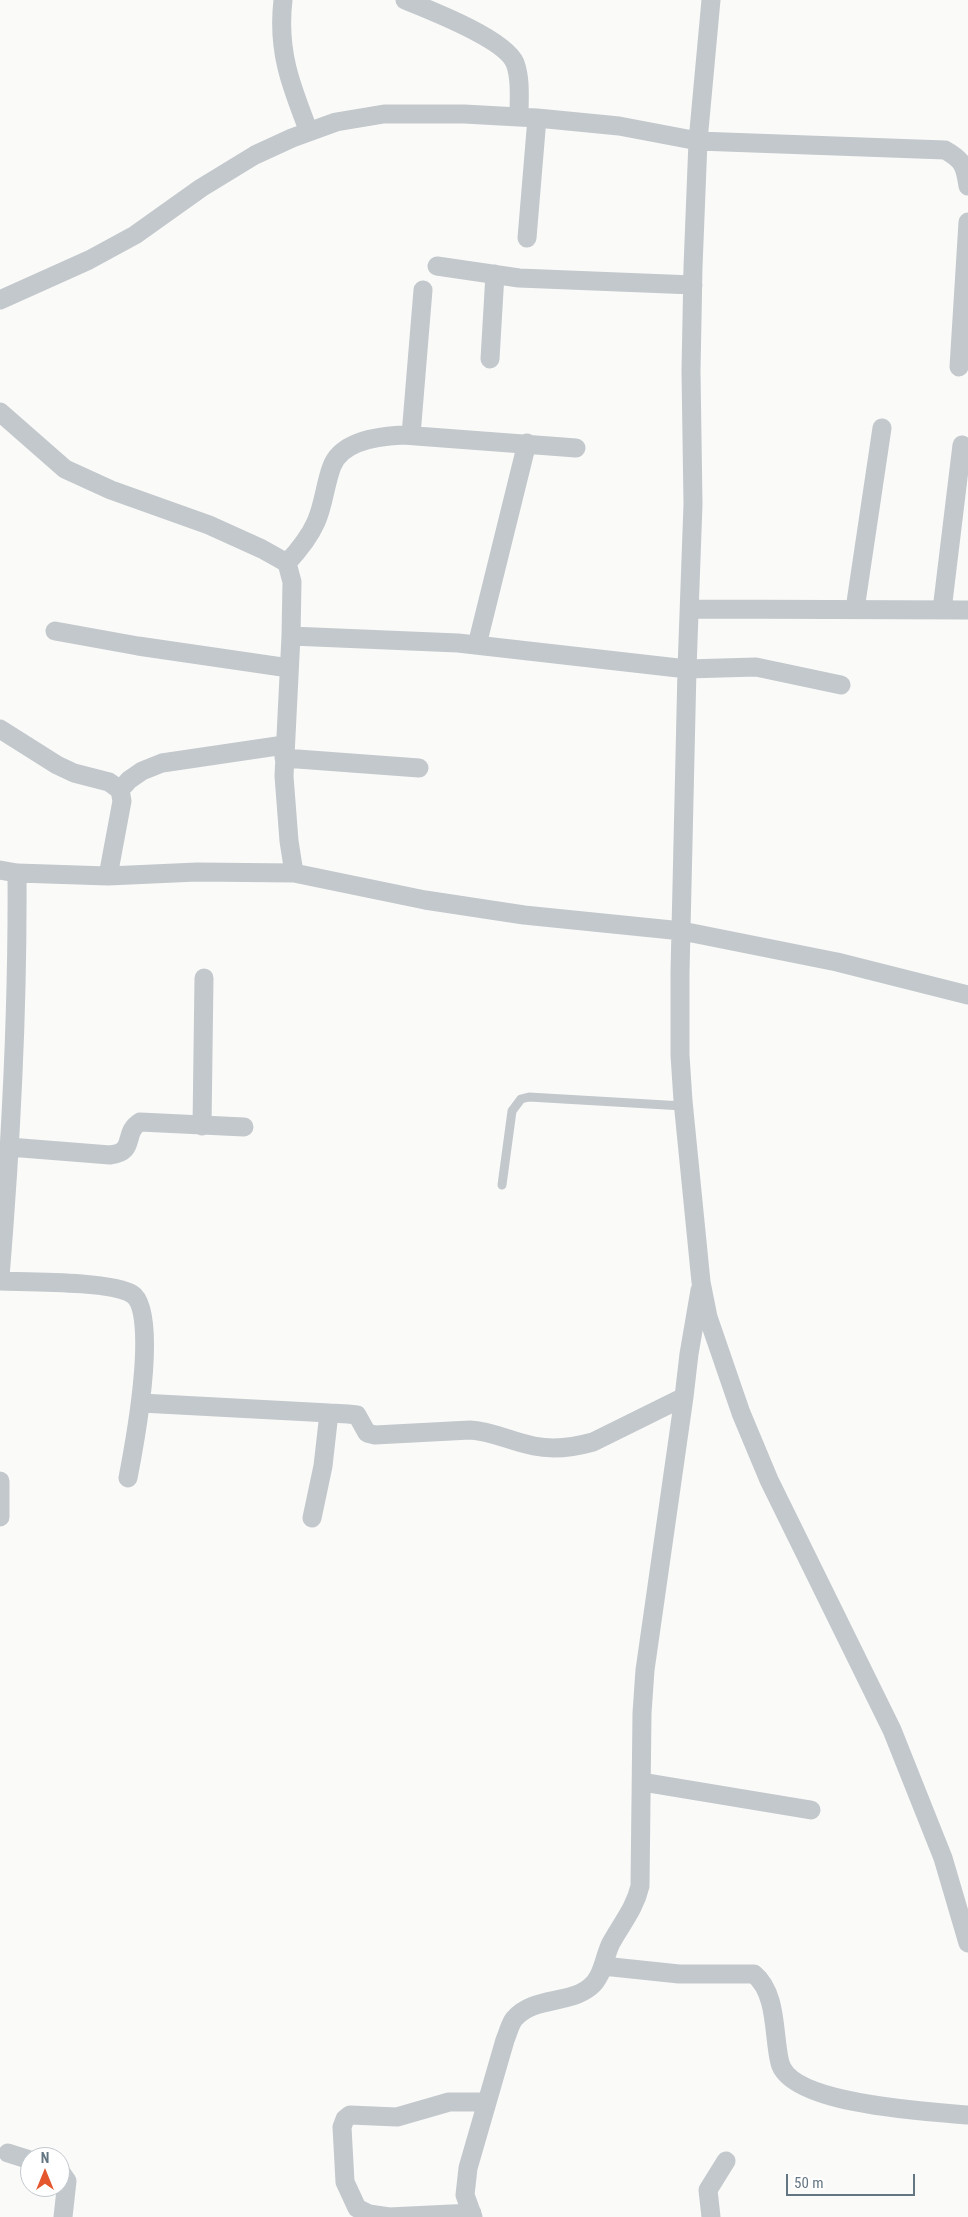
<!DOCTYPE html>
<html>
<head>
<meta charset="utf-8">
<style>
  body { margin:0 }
  #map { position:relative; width:968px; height:2217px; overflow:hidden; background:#fafaf8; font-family:"Roboto Condensed",sans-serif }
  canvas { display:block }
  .north { position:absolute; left:20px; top:2147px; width:50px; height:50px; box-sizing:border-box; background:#fff; border:1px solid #c1c8cd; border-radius:50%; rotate:0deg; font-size:14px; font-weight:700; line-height:20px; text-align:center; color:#657683 }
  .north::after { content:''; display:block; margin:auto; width:18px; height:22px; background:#e4572e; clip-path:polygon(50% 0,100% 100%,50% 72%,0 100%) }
  .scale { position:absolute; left:786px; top:2174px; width:129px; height:22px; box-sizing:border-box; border:2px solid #657683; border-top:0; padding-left:6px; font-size:15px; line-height:18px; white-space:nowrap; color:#657683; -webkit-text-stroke:4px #fff; paint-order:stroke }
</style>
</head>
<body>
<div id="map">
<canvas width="968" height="2217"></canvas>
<div class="north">N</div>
<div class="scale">50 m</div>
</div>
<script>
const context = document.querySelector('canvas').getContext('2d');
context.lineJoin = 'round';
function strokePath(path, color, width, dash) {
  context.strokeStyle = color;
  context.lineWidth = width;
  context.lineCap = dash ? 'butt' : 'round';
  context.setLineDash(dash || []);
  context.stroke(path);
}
strokePath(new Path2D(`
  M 502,1185 L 512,1111 L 521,1099 L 529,1097 L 683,1106`), '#c3c8cc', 9);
strokePath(new Path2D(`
  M 283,0 C 277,51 291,86 309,132
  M 405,0 C 430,10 505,39 515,63 C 521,79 519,99 519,117
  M 711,0 L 698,141 L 693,267 L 691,371 L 693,504 L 687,669 L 680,973 L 680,1055 L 683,1101 L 701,1282 L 708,1317 L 741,1413 L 769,1480 L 892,1730 L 943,1858 L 968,1943
  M 527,238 L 537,118
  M 437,266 L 519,278 L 693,285
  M 0,300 L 89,260 L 135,235 L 201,188 L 255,155 L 292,138 L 336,122 L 384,114 L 464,114 L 537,118 L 619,126 L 698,141 L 945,150 C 963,160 965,166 968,186
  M 490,359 L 495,274
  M 959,367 L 968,222
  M 0,412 L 65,469 L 111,490 L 209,525 L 262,549 L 287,563 L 292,582 L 291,636 L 284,776 L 289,841 L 294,873
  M 411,435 L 423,290
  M 287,563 C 299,550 309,538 316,522 C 324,504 325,484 332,466 C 342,440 380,436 403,435 L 576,448
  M 690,609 L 968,610
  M 855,609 L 882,428
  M 942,610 L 962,445
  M 55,631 L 138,646 L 289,668
  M 291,636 L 458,643 L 687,669 L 756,667 L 841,685
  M 477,645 L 527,443
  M 0,729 L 57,765 L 74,773 L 109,782 L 120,790 L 122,801 L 108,876
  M 284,758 L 419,768
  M 120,790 L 129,780 L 142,771 L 162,763 L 284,745
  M 0,870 L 17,873 L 108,876 L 197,872 L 294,873 L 425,900 L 524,915 L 682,931 L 837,962 L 968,995
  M 202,1126 L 204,978
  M 9,1147 L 110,1155 C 137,1152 122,1133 140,1122 L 244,1127
  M 0,1277 C 11,1143 18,1008 17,873
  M 0,1281 C 28,1282 111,1281 132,1294 C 160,1311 134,1447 128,1478
  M 141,1403 L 348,1414 L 357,1415 L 367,1433 L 375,1435 L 470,1430 C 492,1431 512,1442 534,1446 C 553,1450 575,1447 593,1442 L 684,1397
  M 0,1481 L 0,1517
  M 312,1518 L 323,1466 L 329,1413
  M 642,1782 L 811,1810
  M 603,1966 L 679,1974 L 754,1974 C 778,1994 773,2036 780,2063 C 791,2105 932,2112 968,2115
  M 8,2153 L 30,2160
  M 60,2171 L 67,2181 L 63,2217
  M 472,2213 L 389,2217 L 369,2214 L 357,2208 L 345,2182 L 342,2127 L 345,2119 L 350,2115 L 397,2117 L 449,2102 L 487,2102
  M 473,2217 L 465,2195 L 468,2168 L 505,2040 C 508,2033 510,2024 514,2019 C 534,1996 568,2005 590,1987 C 603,1977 604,1957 611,1943 C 622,1923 635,1908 640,1886 L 642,1713 L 645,1670 L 684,1397 L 689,1354 L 700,1290
  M 711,2217 L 708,2190 L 726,2161`), '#c3c8cc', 19);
</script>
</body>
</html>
